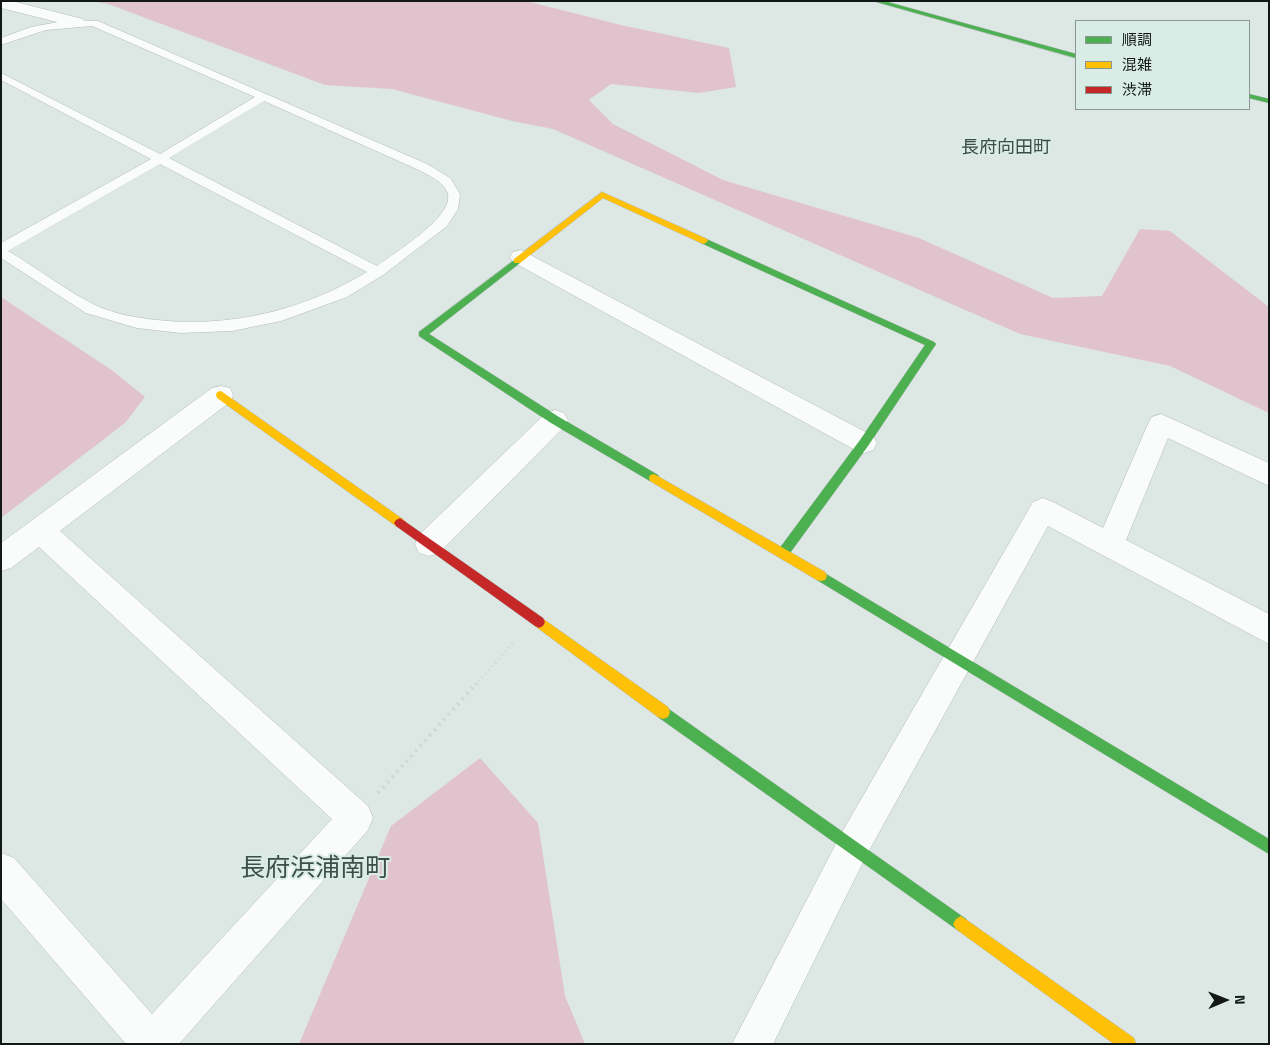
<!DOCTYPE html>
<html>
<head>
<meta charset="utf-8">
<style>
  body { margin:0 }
  #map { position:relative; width:1270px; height:1045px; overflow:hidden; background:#dde8e5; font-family:"Titillium Web","Noto Sans JP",sans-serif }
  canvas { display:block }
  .frame { position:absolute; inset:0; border:2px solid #111816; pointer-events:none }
  .legend { position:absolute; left:1075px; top:20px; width:175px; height:90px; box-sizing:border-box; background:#d9ece6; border:1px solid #899793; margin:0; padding:6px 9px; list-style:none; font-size:15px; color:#111816 }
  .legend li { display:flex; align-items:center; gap:10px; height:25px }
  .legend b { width:25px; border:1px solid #899793 }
  .north { position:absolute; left:1200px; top:975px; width:50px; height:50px; -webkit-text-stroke:4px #d9ece6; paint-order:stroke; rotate:89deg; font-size:14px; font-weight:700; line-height:20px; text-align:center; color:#111816 }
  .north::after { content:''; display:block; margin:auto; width:18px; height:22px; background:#111816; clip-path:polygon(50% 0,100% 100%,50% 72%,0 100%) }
</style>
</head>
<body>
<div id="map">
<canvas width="1270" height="1045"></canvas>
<div class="frame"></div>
<ul class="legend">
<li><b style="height:6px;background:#4caf50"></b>順調</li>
<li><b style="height:6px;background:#ffc107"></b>混雑</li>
<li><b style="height:6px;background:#c62828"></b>渋滞</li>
</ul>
<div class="north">N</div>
</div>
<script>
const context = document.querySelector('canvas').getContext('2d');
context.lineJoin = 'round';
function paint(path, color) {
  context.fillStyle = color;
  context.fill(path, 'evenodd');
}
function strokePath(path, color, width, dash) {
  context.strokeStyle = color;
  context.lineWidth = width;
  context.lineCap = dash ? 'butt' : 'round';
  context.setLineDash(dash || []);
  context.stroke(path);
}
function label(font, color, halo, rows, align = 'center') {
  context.font = font + ' "Titillium Web","Noto Sans JP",sans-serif';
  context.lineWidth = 4;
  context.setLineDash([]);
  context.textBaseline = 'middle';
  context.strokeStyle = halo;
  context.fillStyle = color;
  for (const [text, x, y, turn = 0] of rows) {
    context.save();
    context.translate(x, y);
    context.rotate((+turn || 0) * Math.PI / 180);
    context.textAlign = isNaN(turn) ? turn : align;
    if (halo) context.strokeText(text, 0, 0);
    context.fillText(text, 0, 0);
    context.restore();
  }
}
paint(new Path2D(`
  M 89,1 L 526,1 L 621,25 L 729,48 L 736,87 L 699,93 L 611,84 L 589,100 L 613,124 L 723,180 L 919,238 L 1053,298 L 1102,296 L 1140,229 L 1170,231 L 1269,307 L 1269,413 L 1170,366 L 1020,334 L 553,129 L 512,121 L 392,89 L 325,85 L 108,4 Z
  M 1,297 L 113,371 L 145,397 L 125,423 L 1,518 Z
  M 480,758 L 538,823 L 565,996 L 585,1044 L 299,1044 L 391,826 Z`), '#e1c3cd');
const lane = new Path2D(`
  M 69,20 L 98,21 L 427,164 L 450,178 L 460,194 L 458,209 L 447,226 L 383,275 L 347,297 L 281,321 L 232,331 L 181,333 L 137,328 L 86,313 L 1,258 L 1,243 L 151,159 L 1,80 L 1,73 L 160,154 L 255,97 L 92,26 L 46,30 L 1,45 L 1,38 L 31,27 ZM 264,101 L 419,170 C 428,175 445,182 448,194 C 453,218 394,253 377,266 L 169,158 ZM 160,164 L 367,272 C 304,310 231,328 157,320 C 137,318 114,314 95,305 C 65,290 37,268 8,251 Z`);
const street = new Path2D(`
  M 1,1 L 12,1 L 83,19 L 85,22 L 77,27 L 1,8 Z
  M 521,250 L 873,436 L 877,443 L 873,450 L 864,453 L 855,450 L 513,262 L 510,257 L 513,252 Z
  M 221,386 L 230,388 L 233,395 L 230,402 L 60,531 L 368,806 L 373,818 L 368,830 L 179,1044 L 126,1044 L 1,899 L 1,853 L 14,858 L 152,1014 L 332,819 L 39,547 L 11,568 L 1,571 L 1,543 L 212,388 Z
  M 555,410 L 564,413 L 568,420 L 564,427 L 439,553 L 429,556 L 419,553 L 415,544 L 419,535 L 546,413 Z
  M 1161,414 L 1269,463 L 1269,486 L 1168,438 L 1126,540 L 1269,614 L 1269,644 L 1048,526 L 865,858 L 773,1044 L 732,1044 L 841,834 L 1033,502 L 1043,498 L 1053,502 L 1103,528 L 1148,424 L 1152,417 Z`);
const fast = new Path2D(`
  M 873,1 L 884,1 L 1076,54 L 1076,58 Z
  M 1249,94 L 1269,99 L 1269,103 L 1249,98 Z
  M 704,238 L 934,342 L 936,344 L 868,446 L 787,557 L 783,558 L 779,557 L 777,553 L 779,549 L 860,440 L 925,345 L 701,243 L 700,241 Z
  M 517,258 L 521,261 L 520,263 L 429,334 L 559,417 L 658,475 L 659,478 L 658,481 L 650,481 L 551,423 L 419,336 L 419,332 Z
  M 821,571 L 1269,839 L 1269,854 L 817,580 L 815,576 L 817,572 Z
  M 663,705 L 966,919 L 969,924 L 966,929 L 961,932 L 956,929 L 658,717 L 656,712 L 658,707 Z`);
const slow = new Path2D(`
  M 602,192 L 707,239 L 708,241 L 704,244 L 701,243 L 603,198 L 520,263 L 514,263 L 514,259 Z
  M 221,391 L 404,520 L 406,523 L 404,526 L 400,528 L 396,526 L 217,398 L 216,395 L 217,392 Z
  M 654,474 L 825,572 L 827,576 L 825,580 L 821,581 L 817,580 L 650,481 L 649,478 L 650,475 Z
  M 539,616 L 668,707 L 670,712 L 668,717 L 663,719 L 658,717 L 535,626 L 533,622 L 535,618 Z
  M 961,916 L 1134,1038 L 1136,1044 L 1114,1044 L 956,929 L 953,924 L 956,919 Z`);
const jam = new Path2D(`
  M 400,518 L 543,618 L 545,622 L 543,626 L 539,628 L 535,626 L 396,526 L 394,523 L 396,520 Z`);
strokePath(lane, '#b2bab8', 1);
strokePath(street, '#b2bab8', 1);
strokePath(fast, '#b2bab8', 1);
strokePath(slow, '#b2bab8', 1);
strokePath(jam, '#b2bab8', 1);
strokePath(new Path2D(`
  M 475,685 L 513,643`), '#d2d4d4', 3, [1, 4]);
strokePath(new Path2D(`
  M 378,793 L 477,683`), '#d2d4d4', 4, [2, 5]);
paint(lane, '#fafcfb');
paint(street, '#fafcfb');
paint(fast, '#4caf50');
paint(slow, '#ffc107');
paint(jam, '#c62828');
label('18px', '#3d4e49', '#d9ece6', [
  ["長府向田町",1006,149]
]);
label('25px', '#3d4e49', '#d9ece6', [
  ["長府浜浦南町",315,870]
]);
</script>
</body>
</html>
